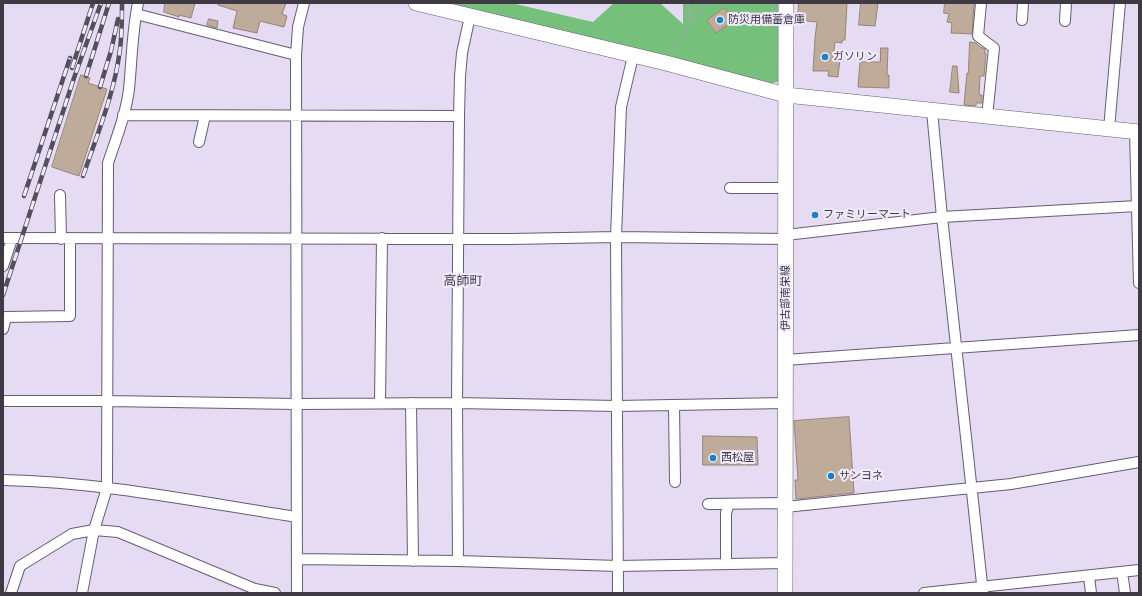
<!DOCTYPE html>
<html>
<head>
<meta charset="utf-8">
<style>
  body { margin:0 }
  #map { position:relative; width:1142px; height:596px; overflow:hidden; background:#e5dbf3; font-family:"Nunito Sans",sans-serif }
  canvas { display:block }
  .frame { position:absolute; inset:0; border:4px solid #3e3a44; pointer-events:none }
</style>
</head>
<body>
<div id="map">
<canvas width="1142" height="596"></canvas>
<div class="frame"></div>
</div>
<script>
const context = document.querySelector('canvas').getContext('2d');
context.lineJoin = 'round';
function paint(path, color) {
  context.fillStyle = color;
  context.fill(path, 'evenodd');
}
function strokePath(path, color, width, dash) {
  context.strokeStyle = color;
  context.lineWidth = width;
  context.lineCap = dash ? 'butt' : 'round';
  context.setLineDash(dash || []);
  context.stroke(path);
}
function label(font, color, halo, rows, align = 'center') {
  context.font = font + ' "Nunito Sans","Noto Sans JP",sans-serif';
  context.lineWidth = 4;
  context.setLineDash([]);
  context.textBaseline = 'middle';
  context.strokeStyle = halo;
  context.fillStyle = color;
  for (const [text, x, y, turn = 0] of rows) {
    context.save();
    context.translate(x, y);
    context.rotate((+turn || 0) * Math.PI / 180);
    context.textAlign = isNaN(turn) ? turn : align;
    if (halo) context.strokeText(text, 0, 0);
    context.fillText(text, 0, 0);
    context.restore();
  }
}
paint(new Path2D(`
  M 440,3 L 511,3 L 593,22 L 614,3 L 660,3 L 683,24 L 683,3 L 781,3 L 781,81 L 768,84 ZM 724,8 L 734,20 L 716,33 L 707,21 Z`), '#75c07a');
const building = new Path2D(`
  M 165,3 L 195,3 L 191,18 L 179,15 L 179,17 L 164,12 Z
  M 218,3 L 286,3 L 282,14 L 287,16 L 284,27 L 260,21 L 257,33 L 233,28 L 237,11 L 218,5 Z
  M 799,3 L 847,3 L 845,40 L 842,40 L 842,43 L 835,42 L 833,58 L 840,59 L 838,77 L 828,76 L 829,71 L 813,71 L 815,38 L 817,22 L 798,20 Z
  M 861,3 L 878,3 L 875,26 L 859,25 Z
  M 945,3 L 974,3 L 972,34 L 951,33 L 952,23 L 947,22 L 949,14 L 944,13 Z
  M 724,8 L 734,20 L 716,33 L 707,21 Z
  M 209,19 L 218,21 L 217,28 L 207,25 Z
  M 970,42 L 976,43 L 980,47 L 985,49 L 985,54 L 986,54 L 984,76 L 980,76 L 979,95 L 982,95 L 982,103 L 976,103 L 976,106 L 964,105 L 967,73 L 968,73 Z
  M 881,48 L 888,48 L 887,75 L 889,75 L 889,88 L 858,87 L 860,62 L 880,62 Z
  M 953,66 L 957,66 L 959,93 L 950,92 Z
  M 81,75 L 90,78 L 88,83 L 107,89 L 79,176 L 52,167 Z
  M 849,417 L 854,493 L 796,499 L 795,480 L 798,480 L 794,421 Z
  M 703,436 L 757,437 L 758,465 L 703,465 Z`);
paint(building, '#beab9a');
strokePath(building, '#968474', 1);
const street = new Path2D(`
  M 981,3 L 978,36 L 994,48 L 987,117
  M 136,14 L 296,55
  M 1022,20 L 1023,3
  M 1065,21 L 1066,3
  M 932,111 L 942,217 L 983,593
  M 123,115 L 459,116
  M 1109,129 L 1120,3
  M 1135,132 L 1139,283
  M 199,142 L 205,116
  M 730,188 L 786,188
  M 60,195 L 61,239
  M 786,235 L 942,217 L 1137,206
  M 3,238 L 511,239 L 616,237 L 786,239
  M 3,266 L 12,239
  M 3,329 L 6,317 L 70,316 L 70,239
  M 785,360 L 1139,335
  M 3,401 L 107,401 L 296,404 L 457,403 L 617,406 L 785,403
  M 380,403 L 382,238
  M 411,403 L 413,561
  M 674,405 L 675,482
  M 3,480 C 102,482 199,502 297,517
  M 708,504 L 785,503
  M 785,507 L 1011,484 L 1139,462
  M 297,559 L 458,561 L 618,566 L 785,563
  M 458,561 L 457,403 L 459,116 L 460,76 L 462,53 L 470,16
  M 726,564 L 726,513 L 729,504
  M 1122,572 L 1125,593
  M 1089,576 L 1091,593
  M 11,593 L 20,566 L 72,534 L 94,530 L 118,532 L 255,589 L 275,593
  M 82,593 L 94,530 L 107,488 L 108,163 C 116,139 126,114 129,89 C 132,59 132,32 138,3
  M 297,593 L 296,55 L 298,27 L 304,3
  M 618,593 L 616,237 L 621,107 L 633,56
  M 924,593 L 1139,570`);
const secondary = new Path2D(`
  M 416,3 L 666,63 L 786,95 L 1139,132
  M 785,593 L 786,3`);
strokePath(street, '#655d71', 12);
strokePath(secondary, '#655d71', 16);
strokePath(new Path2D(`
  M 688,3 L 691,20
  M 772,3 L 773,17
  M 671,52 L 691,20 L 706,3`), '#aca4b7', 1.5, [3, 2]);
strokePath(street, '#fff', 10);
strokePath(secondary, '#fff', 15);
const rail = new Path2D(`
  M 72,68 L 93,3
  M 86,76 L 109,3
  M 100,87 L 111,51 L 118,19
  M 83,176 C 97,135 115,92 120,49 C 122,34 122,18 122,3
  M 24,196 L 70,58
  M 3,295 L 74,78 L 101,3`);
strokePath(rail, '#544f5b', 4.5);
strokePath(rail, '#f1eafc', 3, [9]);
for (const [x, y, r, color] of [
  [720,20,4,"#1880cb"],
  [825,57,4,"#1880cb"],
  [815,215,4,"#1880cb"],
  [713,458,4,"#1880cb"],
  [831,476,4,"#1880cb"]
]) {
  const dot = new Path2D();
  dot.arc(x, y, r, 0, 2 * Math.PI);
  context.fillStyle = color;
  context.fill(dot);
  strokePath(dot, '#f1eafc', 1.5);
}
label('11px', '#3e3a44', '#f1eafc', [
  ["防災用備蓄倉庫",728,20],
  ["ガソリン",833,57],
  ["ファミリーマート",823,215],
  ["西松屋",721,458],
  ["サンヨネ",839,476]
], 'left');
label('11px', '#3e3a44', '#f1eafc', [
  ["伊古部南栄線",786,298,-90]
]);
label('13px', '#3e3a44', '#f1eafc', [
  ["高師町",463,282]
]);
</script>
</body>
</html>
